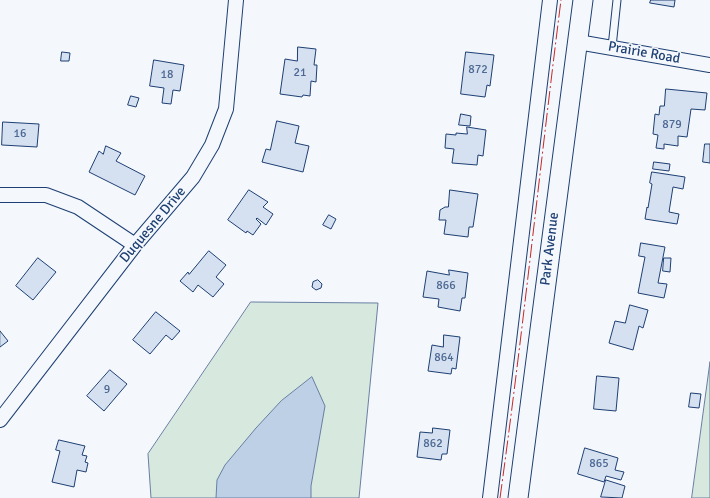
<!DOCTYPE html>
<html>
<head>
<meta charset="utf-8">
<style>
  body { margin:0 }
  canvas { display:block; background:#f4f7fb }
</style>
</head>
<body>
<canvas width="710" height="498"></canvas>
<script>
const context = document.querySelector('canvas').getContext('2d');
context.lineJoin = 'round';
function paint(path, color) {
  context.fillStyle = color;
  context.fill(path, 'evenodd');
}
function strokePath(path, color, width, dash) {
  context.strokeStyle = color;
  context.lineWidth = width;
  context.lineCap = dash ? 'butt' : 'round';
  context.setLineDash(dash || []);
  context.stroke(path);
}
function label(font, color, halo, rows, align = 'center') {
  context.font = font + ' Signika,sans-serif';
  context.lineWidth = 3;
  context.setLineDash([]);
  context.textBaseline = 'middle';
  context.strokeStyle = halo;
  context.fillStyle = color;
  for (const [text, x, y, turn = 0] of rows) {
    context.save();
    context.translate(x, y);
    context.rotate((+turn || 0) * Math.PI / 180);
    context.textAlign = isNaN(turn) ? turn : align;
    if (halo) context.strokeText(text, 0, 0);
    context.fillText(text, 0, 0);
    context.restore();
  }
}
const green = new Path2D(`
  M 251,302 L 378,303 L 359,498 L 151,498 L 148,454 Z
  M 710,362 L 710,498 L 692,498 Z`);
paint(green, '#d7e8df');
strokePath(green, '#687fa3', 1);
const water = new Path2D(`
  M 312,377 L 325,406 L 311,486 L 311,498 L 216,498 L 217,480 L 225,465 L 256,428 L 281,401 Z`);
paint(water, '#bed0e5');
strokePath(water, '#687fa3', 1);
const building = new Path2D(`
  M 651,0 L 675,0 L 674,7 L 650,3 Z
  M 298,47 L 316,49 L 314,65 L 317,65 L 316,82 L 311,81 L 310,96 L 303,95 L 302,97 L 280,94 L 285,59 L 297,61 Z
  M 62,52 L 70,53 L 69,61 L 61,61 Z
  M 466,52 L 494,55 L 490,86 L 487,85 L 485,97 L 461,94 Z
  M 154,60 L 184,65 L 180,91 L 173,90 L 171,104 L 162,103 L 164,88 L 150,86 Z
  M 666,89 L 707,93 L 705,110 L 691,109 L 687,137 L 678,136 L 678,146 L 664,144 L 664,149 L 656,148 L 658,135 L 653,134 L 655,114 L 659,115 L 660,106 L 664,106 Z
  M 131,96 L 139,98 L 136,107 L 128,105 Z
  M 461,114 L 471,116 L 470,126 L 459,125 Z
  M 277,121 L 299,126 L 295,143 L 309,146 L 303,172 L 262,162 L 266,149 L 270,150 Z
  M 3,122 L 39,124 L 37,147 L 2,145 Z
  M 467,127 L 486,130 L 483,156 L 478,155 L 477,165 L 452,163 L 454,149 L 445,148 L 446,134 L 456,135 L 456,133 L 467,134 Z
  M 705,144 L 710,144 L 710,163 L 703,162 Z
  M 106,146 L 121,153 L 116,161 L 145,176 L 135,195 L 89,172 L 99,151 L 103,154 Z
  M 654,162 L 670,164 L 669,171 L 653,169 Z
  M 652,172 L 685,177 L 683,189 L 673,187 L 669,212 L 679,214 L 677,224 L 645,219 L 647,207 L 648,208 L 652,184 L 650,183 Z
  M 249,190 L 268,202 L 263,207 L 273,214 L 266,225 L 257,218 L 256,219 L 261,224 L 253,235 L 247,231 L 246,233 L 228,220 Z
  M 450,190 L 478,194 L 473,227 L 469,227 L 468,237 L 444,234 L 446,220 L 439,220 L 440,210 L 445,207 L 448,207 Z
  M 329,215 L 336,219 L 331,229 L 323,225 Z
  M 641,243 L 665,247 L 658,283 L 667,284 L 664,298 L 638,293 L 645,257 L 639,256 Z
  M 209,251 L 226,265 L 216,277 L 224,284 L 213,297 L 198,285 L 193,292 L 180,281 L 188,272 L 189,274 Z
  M 38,258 L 56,272 L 33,300 L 16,286 Z
  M 664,258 L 671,258 L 670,272 L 663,271 Z
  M 449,270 L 468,273 L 465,298 L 462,298 L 460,311 L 438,307 L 439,299 L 423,297 L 427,271 L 449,275 Z
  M 318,280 L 322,284 L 321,288 L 316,290 L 312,287 L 313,282 Z
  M 630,305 L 648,310 L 643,328 L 639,326 L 633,350 L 609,343 L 615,321 L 625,323 Z
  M 156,312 L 180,331 L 172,340 L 166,335 L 150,354 L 133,340 Z
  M 0,331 L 8,341 L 0,347 Z
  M 444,335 L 460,337 L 456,369 L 452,368 L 451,374 L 428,371 L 432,345 L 443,347 Z
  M 110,370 L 127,384 L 104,411 L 87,396 Z
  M 597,376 L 619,378 L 616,411 L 594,409 Z
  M 691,393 L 701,394 L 699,408 L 689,407 Z
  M 433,428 L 450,430 L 447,454 L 442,454 L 441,460 L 417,457 L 420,432 L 432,433 Z
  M 59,440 L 85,446 L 82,455 L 87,456 L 85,462 L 88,463 L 86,472 L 77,470 L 74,487 L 52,482 L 60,451 L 56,450 Z
  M 585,448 L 618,458 L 615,470 L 624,472 L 621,480 L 606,476 L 604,482 L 578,474 Z
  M 606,480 L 625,486 L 622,498 L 601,497 Z`);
paint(building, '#d5e0f0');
strokePath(building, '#1d3f73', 1);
const service = new Path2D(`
  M 612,47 L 617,0`);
const minor = new Path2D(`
  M 578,42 L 710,65
  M 0,195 L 46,195 L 78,207 L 135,245
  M 0,420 L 135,245 L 193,177 L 212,145 L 226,109 L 236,0
  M 490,498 L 550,0`);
const secondary = new Path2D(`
  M 518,498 L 583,0`);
strokePath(service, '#1d3f73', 9);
strokePath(minor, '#1d3f73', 16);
strokePath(secondary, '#1d3f73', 21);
strokePath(service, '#f4f7fb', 7);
strokePath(minor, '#f4f7fb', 14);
strokePath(secondary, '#f4f7fb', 19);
strokePath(new Path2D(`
  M 500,498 C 523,332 540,166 561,0`), '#c62828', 1, [14, 3, 2, 3]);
label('12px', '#4b6792', null, [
  ["872",478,70],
  ["21",300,73],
  ["18",167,75],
  ["879",672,125],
  ["16",20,134],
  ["866",446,286],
  ["864",444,358],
  ["9",107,390],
  ["862",433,444],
  ["865",599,464]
]);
label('14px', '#1d3f73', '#f4f7fb', [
  ["Prairie Road",644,53,10],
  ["Duquesne Drive",153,225,-50],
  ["Park Avenue",550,249,-83]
]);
</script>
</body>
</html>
